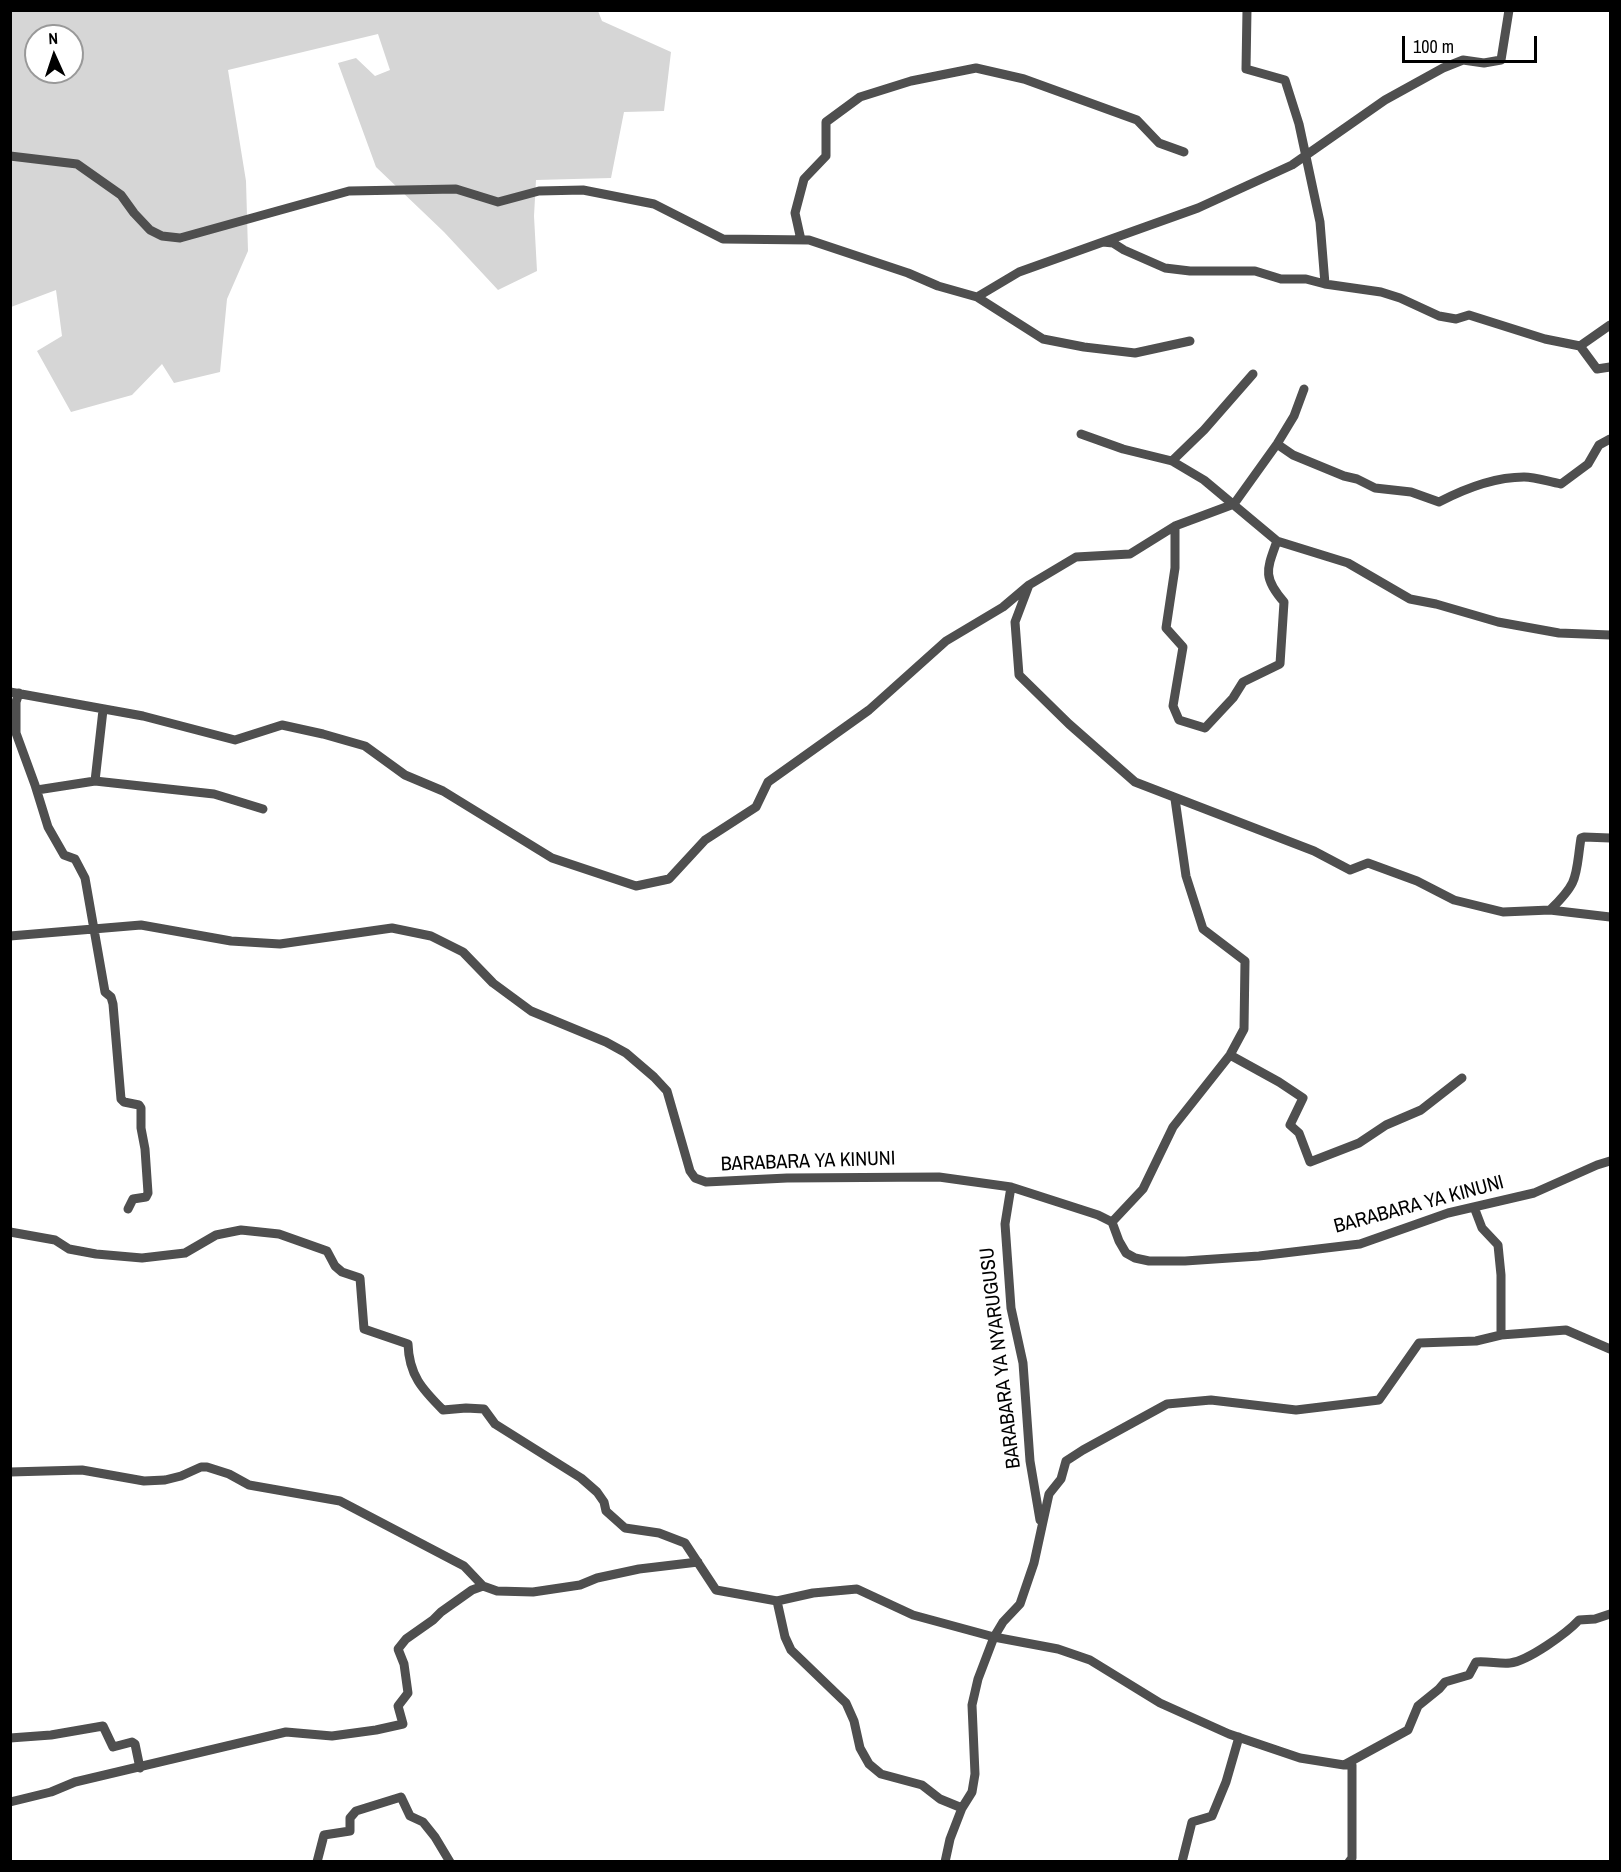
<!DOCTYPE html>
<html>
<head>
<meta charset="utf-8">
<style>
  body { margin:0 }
  #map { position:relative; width:1621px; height:1872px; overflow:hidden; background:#fff; font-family:"Archivo Narrow",sans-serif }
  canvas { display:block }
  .frame { position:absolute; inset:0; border:12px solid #000; pointer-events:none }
  .north { position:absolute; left:24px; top:24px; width:60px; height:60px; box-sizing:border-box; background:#fff; border:2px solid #999; border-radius:50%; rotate:357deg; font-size:16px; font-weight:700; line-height:24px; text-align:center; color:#000 }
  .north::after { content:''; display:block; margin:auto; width:21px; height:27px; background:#000; clip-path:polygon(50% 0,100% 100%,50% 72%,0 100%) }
  .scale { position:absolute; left:1402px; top:36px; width:135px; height:27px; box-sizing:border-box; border:3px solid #000; border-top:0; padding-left:8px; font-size:18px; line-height:21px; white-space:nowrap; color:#000; -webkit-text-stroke:4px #fff; paint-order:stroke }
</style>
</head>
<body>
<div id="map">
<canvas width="1621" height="1872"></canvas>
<div class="frame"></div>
<div class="north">N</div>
<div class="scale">100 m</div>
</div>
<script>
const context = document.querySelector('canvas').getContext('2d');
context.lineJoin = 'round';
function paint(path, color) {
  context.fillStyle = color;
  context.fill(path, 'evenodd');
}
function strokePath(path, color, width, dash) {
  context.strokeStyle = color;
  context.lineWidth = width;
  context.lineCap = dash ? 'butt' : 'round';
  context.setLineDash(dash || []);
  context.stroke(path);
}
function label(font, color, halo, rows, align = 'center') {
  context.font = font + ' "Archivo Narrow",sans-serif';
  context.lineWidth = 4.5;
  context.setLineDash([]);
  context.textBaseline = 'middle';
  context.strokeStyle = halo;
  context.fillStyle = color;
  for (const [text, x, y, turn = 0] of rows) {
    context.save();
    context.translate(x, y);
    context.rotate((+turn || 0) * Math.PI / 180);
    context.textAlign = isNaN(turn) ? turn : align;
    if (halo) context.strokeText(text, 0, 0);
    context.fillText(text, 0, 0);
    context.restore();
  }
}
paint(new Path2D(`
  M 11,11 L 598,11 L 602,21 L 671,52 L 664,111 L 624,112 L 611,178 L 536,180 L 534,216 L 537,271 L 498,290 L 444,232 L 376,167 L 338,63 L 356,58 L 375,76 L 390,70 L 378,34 L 228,70 L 246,181 L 248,251 L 227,299 L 220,372 L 174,383 L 162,364 L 132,395 L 71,412 L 37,351 L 62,336 L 56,290 L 11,307 ZM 36,36 L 72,36 L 72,72 L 36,72 Z`), '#d6d6d6');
strokePath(new Path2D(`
  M 1247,10 L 1246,69 L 1285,80 L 1299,124 L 1320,222 L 1325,284 L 1381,292 L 1400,298 L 1439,316 L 1456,319 L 1469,315 L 1545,339 L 1580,346
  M 10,156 L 77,164 L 121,195 L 134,213 L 150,230 L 162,236 L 180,238 L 349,191 L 456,189 L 498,202 L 539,191 L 583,190 L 654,204 L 723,239 L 809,240 L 908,273 L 938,286 L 977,297 L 1019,272 L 1198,208 L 1292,165 L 1385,100 L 1443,68 L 1463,60 L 1484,63 L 1501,60 L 1509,10
  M 801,240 L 795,213 L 804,179 L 826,156 L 826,122 L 860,97 L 911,81 L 976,68 L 1024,79 L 1137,120 L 1159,143 L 1184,152
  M 1103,242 L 1113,243 L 1124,250 L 1165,268 L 1190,271 L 1255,271 L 1281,279 L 1306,279 L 1325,284
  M 977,297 L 1043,339 L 1084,347 L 1135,353 L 1190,341
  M 1610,325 L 1580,346 L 1597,369 L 1610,367
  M 1304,389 L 1294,416 L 1277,444 L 1234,504 L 1175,526 L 1130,554 L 1076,557 L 1029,585 L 1015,622 L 1019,675 L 1069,724 L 1135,782 L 1314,851 L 1350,870 L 1368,863 L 1417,881 L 1454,900 L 1503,912 L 1550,910 L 1610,917
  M 1081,434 L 1123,449 L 1172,461 L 1204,480 L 1277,541 L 1348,563 L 1410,599 L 1436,604 L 1498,622 L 1559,633 L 1610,635
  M 1277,444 L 1293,455 L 1344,476 L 1357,479 L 1375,488 L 1411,492 L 1439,502 C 1464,489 1495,477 1524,477 C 1536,477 1549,482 1561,484 L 1588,464 L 1599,445 L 1610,439
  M 1172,461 L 1204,430 L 1253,374
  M 1175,526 L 1175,568 L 1166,628 L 1183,647 L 1173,706 L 1179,720 L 1205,728 L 1233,698 L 1243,682 L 1280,664 L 1284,602 C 1262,577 1267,569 1277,541
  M 10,692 L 143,716 L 235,740 L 282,725 L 323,734 L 365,746 L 405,775 L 443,791 L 552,858 L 636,886 L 669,879 L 705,840 L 756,807 L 768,782 L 869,710 L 946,641 L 1003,607 L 1029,585
  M 19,693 L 16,702 L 16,733 L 35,785 L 48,827 L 64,855 L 75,859 L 85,878 L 105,992 L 111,997 L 113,1004 L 121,1099 L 124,1102 L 139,1105 L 141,1108 L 141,1128 L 145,1149 L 148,1193 L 146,1197 L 133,1199 L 128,1209
  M 95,781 L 103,710
  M 37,790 L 95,781 L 214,794 L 263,809
  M 1550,910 C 1580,881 1575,877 1581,838 L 1584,837 L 1610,838
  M 10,936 L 141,925 L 231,941 L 280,944 L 392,928 L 431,936 L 463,952 L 493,983 L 531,1011 L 606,1042 L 626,1053 L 654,1077 L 667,1091 L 690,1171 L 695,1178 L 706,1182 L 787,1178 L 939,1177 L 1011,1187 L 1098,1215 L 1112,1222 L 1119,1241 L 1126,1253 L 1135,1258 L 1149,1261 L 1185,1261 L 1259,1256 L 1360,1244 L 1448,1213 L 1534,1193 L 1597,1165 L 1610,1161
  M 1230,1055 L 1279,1082 L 1303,1098 L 1290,1125 L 1299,1133 L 1310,1162 L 1359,1143 L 1386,1125 L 1421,1110 L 1462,1078
  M 1011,1187 L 1005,1224 L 1011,1308 L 1023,1363 L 1030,1461 L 1040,1520
  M 1474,1207 L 1482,1228 L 1498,1245 L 1501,1275 L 1501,1335
  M 1112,1222 L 1143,1189 L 1173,1127 L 1230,1055 L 1244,1029 L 1245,961 L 1203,929 L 1186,876 L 1175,799
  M 10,1232 L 55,1240 L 69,1249 L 96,1254 L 142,1258 L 185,1253 L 216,1235 L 241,1230 L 279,1234 L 327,1251 L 335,1266 L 342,1272 L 360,1278 L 364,1329 L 408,1344 C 409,1375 422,1389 443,1410 L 466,1408 L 484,1409 L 495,1424 L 581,1478 L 597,1492 L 604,1502 L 606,1511 L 625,1528 L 659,1533 L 685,1543 L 716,1590 L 777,1601 L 813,1593 L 857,1589 L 913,1615 L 994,1637 L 1058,1649 L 1090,1660 L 1160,1703 L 1229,1734 L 1300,1758 L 1344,1765 L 1408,1730 L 1418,1706 L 1439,1689 L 1445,1682 L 1469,1675 L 1476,1662 C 1488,1661 1499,1664 1510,1663 C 1528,1661 1567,1633 1579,1620 L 1595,1619 L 1610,1614
  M 10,1472 L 82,1470 L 144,1481 L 165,1480 L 181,1476 L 201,1467 L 207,1467 L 229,1474 L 249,1485 L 340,1501 L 464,1566 L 483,1586 L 497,1591 L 533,1592 L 580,1585 L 597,1578 L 639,1569 L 698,1562
  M 777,1601 L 785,1637 L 791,1650 L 846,1703 L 854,1721 L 860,1748 L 869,1764 L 881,1774 L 922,1785 L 940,1799 L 962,1808
  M 10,1738 L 51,1735 L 103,1726 L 113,1747 L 132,1742 L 135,1744 L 140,1768
  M 1344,1765 L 1352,1765 L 1352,1858 L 1349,1862
  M 10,1802 L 51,1792 L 75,1782 L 286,1732 L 332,1736 L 376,1730 L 403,1724 L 398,1706 L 408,1693 L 404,1664 L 398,1649 L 406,1639 L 433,1620 L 441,1612 L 472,1590 L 483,1586
  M 317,1862 L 324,1835 L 350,1831 L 350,1818 L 356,1811 L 401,1797 L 410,1816 L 423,1822 L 435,1837 L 450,1862
  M 945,1862 L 950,1839 L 962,1808 L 972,1792 L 975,1774 L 972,1705 L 978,1679 L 994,1637 L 1003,1622 L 1020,1604 L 1034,1563 L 1049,1494 L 1061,1479 L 1066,1461 L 1083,1450 L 1167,1404 L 1211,1400 L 1296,1410 L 1379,1400 L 1419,1343 L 1476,1341 L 1501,1335 L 1566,1330 L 1610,1349
  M 1182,1862 L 1192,1822 L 1212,1816 L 1226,1782 L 1239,1737`), '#4f4f4f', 9);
label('20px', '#000', '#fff', [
  ["BARABARA YA KINUNI",808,1162,-2],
  ["BARABARA YA KINUNI",1419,1205,-15],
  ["BARABARA YA NYARUGUSU",1001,1358,-97]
]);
</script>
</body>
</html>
